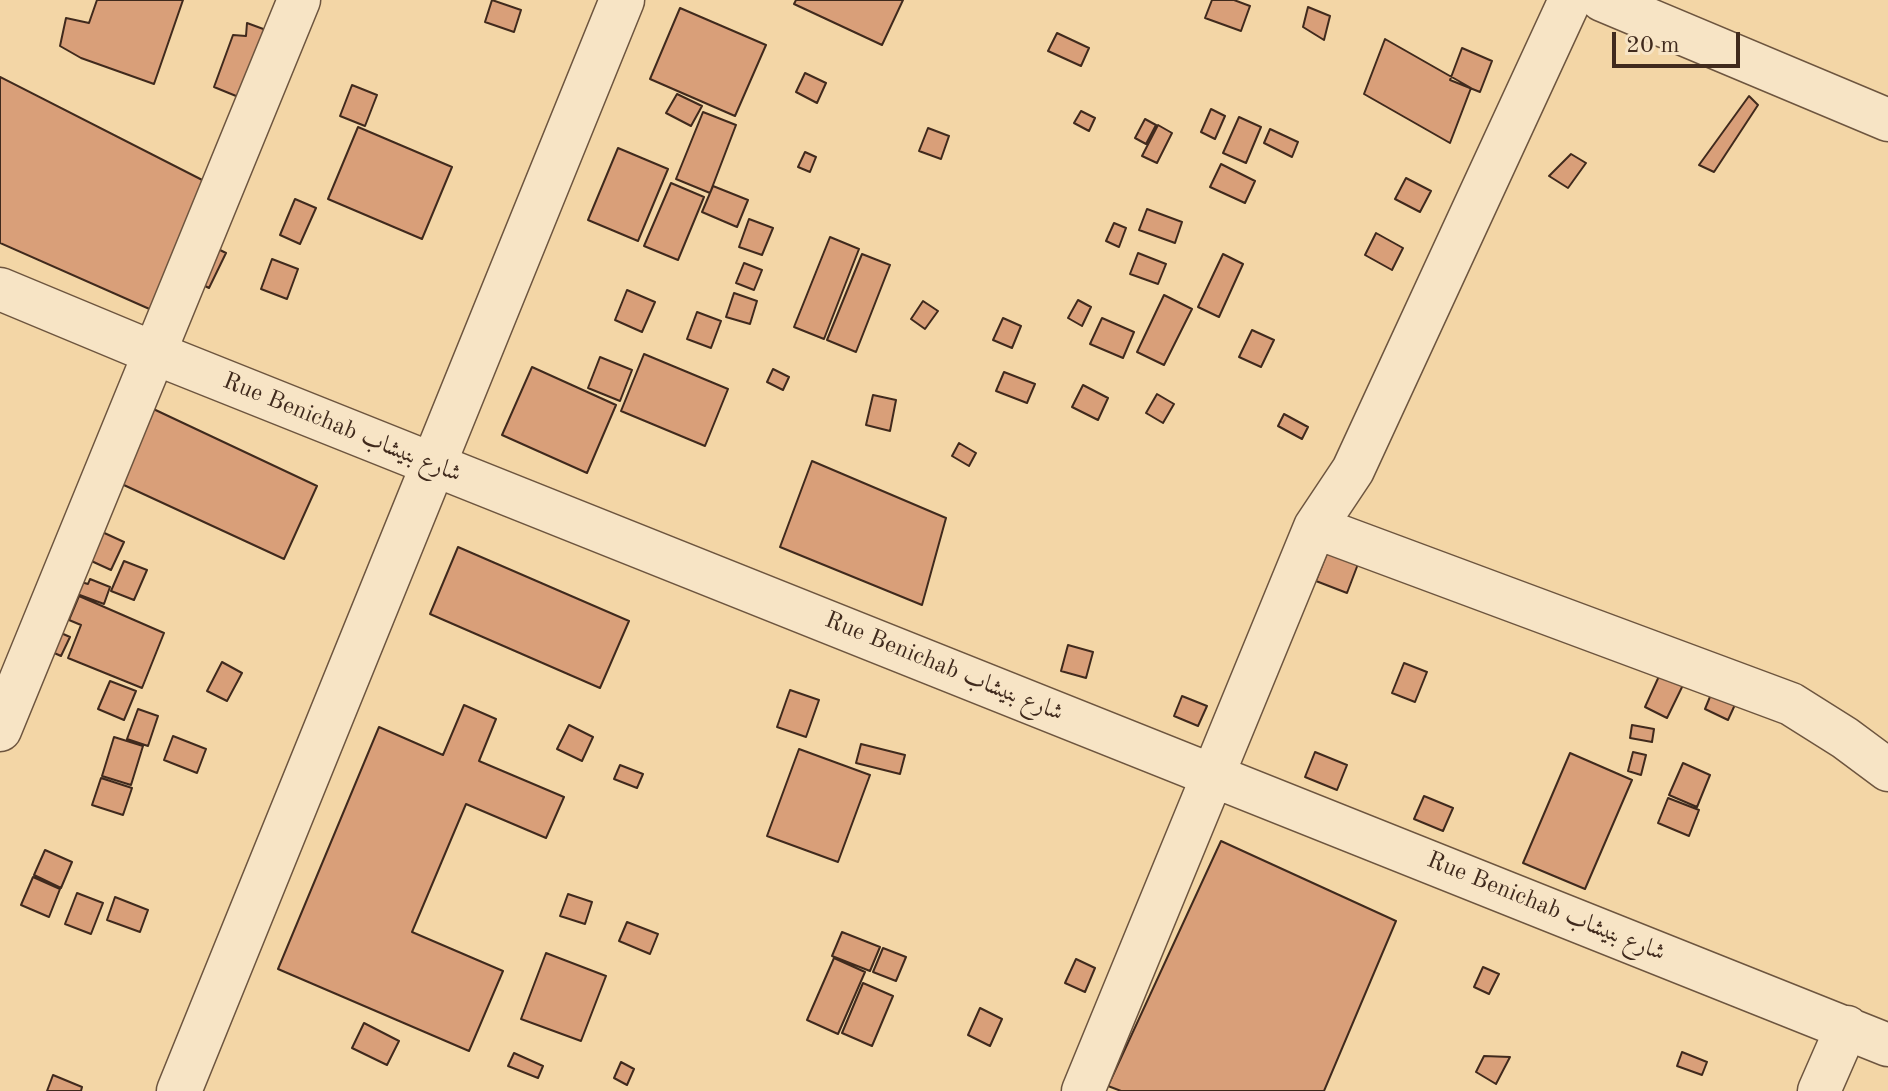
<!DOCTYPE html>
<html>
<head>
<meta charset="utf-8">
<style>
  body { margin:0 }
  #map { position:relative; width:1888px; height:1091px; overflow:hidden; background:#f3d6a6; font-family:"Old Standard TT",serif }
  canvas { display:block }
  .scale { position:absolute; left:1612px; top:32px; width:128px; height:36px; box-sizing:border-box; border:4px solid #402a1d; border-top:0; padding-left:10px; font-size:24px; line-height:28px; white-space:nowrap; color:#402a1d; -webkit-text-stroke:6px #f7e4c5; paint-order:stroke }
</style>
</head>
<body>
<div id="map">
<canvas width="1888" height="1091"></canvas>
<div class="scale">20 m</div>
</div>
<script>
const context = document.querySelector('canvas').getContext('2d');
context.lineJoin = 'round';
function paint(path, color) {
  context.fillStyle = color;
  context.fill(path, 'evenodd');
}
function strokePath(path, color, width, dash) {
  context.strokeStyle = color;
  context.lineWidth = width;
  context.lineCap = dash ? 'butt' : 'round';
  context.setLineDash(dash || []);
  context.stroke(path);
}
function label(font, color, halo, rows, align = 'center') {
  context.font = font + ' "Old Standard TT",Amiri,serif';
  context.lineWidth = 6;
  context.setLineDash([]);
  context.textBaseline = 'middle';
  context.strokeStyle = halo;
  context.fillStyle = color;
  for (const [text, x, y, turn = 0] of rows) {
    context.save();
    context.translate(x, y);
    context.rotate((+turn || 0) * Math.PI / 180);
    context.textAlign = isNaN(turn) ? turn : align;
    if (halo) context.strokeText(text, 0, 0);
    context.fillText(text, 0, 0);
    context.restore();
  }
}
const building = new Path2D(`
  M 97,0 L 183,0 L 154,84 L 81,58 L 60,46 L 66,18 L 89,23 Z
  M 492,0 L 521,10 L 514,32 L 485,22 Z
  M 796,0 L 903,0 L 882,45 L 794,4 Z
  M 1212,0 L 1234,0 L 1250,6 L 1241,31 L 1205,18 Z
  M 1308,7 L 1330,16 L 1324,40 L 1303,27 Z
  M 680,8 L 766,45 L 735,116 L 650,79 Z
  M 247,23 L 266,30 L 241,98 L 214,87 L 233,35 L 246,36 Z
  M 1057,33 L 1089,48 L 1081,66 L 1048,51 Z
  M 1385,39 L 1471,88 L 1450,143 L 1364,94 Z
  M 1462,48 L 1492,61 L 1480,92 L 1450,80 Z
  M 805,73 L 826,83 L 817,103 L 796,92 Z
  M 0,77 L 216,187 L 154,311 L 0,243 Z
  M 352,85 L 377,95 L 365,126 L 340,116 Z
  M 677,94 L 702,106 L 691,126 L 666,113 Z
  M 1749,96 L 1758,105 L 1714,172 L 1699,165 Z
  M 1211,109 L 1225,116 L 1215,139 L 1201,132 Z
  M 1081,111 L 1095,118 L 1089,131 L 1074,123 Z
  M 703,112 L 736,125 L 710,193 L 676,179 Z
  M 1239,117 L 1261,127 L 1246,163 L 1223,153 Z
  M 1145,119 L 1156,125 L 1146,144 L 1135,138 Z
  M 1158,125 L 1172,133 L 1157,163 L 1142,156 Z
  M 358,127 L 452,167 L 422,239 L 328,199 Z
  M 928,128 L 949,136 L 941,159 L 919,151 Z
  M 1270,129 L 1298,142 L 1292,157 L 1264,143 Z
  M 618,148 L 668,169 L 638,241 L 588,220 Z
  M 805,152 L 816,157 L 810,172 L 798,167 Z
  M 1571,154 L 1586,163 L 1568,188 L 1549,176 Z
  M 1221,164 L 1255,181 L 1245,203 L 1210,187 Z
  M 1406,178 L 1431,191 L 1420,212 L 1395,199 Z
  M 671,183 L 704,197 L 678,260 L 644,246 Z
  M 713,186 L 748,200 L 737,227 L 702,212 Z
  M 295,199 L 316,208 L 300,244 L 280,235 Z
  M 1147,209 L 1182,222 L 1175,243 L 1139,230 Z
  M 749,219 L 773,228 L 762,255 L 739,247 Z
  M 1114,223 L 1126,228 L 1119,247 L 1106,241 Z
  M 1376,233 L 1403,248 L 1392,270 L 1365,255 Z
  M 830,237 L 859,249 L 824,339 L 794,327 Z
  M 210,245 L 226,253 L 209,288 L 193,280 Z
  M 1138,253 L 1166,264 L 1158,284 L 1130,274 Z
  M 862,254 L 890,265 L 856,352 L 827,340 Z
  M 1223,254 L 1243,264 L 1219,317 L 1198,307 Z
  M 272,259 L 298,269 L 287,299 L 261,289 Z
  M 744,263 L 762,270 L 754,290 L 736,283 Z
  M 627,290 L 655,302 L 642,332 L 615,320 Z
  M 734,293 L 757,301 L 750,324 L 726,317 Z
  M 1164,295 L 1192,309 L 1164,365 L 1137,352 Z
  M 1078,300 L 1091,307 L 1082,326 L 1068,318 Z
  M 923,301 L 938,311 L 925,329 L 911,319 Z
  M 697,312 L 721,321 L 711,348 L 687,339 Z
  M 1003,318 L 1021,326 L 1012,348 L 993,340 Z
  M 1102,318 L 1134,332 L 1123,358 L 1090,344 Z
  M 1252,330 L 1274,340 L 1261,367 L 1239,357 Z
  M 644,354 L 728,389 L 705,446 L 621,411 Z
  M 600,357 L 632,370 L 620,401 L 588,388 Z
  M 532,367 L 616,405 L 587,473 L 502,435 Z
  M 773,369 L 789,377 L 783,390 L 767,382 Z
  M 1004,372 L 1035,384 L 1027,403 L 996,391 Z
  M 1083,385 L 1108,398 L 1098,420 L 1072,407 Z
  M 1157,394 L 1174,404 L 1163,423 L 1146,413 Z
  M 873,395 L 896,400 L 890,431 L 866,425 Z
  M 147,406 L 317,486 L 284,559 L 113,480 Z
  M 1284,414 L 1308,427 L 1302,439 L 1278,426 Z
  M 959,443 L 976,453 L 969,466 L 952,456 Z
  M 812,461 L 946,518 L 922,605 L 780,547 Z
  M 100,531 L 124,542 L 111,570 L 87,559 Z
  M 458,547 L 629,621 L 600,688 L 430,614 Z
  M 1327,553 L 1358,564 L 1347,593 L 1316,581 Z
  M 124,561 L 147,570 L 134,600 L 111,591 Z
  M 90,579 L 110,587 L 104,604 L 77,594 L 81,582 L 88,584 Z
  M 79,596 L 164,633 L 142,688 L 68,658 L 81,625 L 69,620 Z
  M 61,633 L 70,637 L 61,656 L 52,652 Z
  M 1068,645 L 1093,652 L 1086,678 L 1061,671 Z
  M 222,662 L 242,673 L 227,701 L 207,691 Z
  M 1404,663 L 1427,672 L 1415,702 L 1392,693 Z
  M 1660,674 L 1683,685 L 1667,718 L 1645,707 Z
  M 110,681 L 136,691 L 124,720 L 98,709 Z
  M 1714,687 L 1738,698 L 1728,720 L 1705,709 Z
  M 790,690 L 819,700 L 806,737 L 777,727 Z
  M 1182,696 L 1207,706 L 1198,726 L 1174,716 Z
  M 464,705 L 496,719 L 479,761 L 564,797 L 546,838 L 466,804 L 412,932 L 503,971 L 469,1051 L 278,969 L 379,727 L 443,755 Z
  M 138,709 L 158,716 L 148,746 L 127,739 Z
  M 569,725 L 593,737 L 582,761 L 557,749 Z
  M 1632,725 L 1654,729 L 1652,742 L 1630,738 Z
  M 173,736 L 206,749 L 197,773 L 164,760 Z
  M 114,737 L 143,746 L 131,785 L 102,776 Z
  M 861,744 L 905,755 L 900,774 L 856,763 Z
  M 799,749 L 870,775 L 838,862 L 767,836 Z
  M 1315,752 L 1347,765 L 1337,790 L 1305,777 Z
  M 1633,752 L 1646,755 L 1641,775 L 1628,771 Z
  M 1570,753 L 1632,780 L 1585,889 L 1523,863 Z
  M 1683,763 L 1710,775 L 1697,807 L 1669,795 Z
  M 620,765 L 643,774 L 637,788 L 614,779 Z
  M 101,778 L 132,788 L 123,815 L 92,805 Z
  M 1424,796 L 1453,808 L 1443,831 L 1414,819 Z
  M 1668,798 L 1699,810 L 1689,836 L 1658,823 Z
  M 1221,841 L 1396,921 L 1324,1091 L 1121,1091 L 1108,1086 Z
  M 45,850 L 72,862 L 61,888 L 34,875 Z
  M 33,877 L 60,889 L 49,917 L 21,905 Z
  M 77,893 L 103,903 L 91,934 L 65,924 Z
  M 568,894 L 592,902 L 585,924 L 560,916 Z
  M 115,897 L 148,910 L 140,932 L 107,920 Z
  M 627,922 L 658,934 L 650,954 L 619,941 Z
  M 842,932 L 880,947 L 870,971 L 832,956 Z
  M 883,948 L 906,957 L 896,981 L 873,972 Z
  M 546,953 L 606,976 L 581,1041 L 521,1019 Z
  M 834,958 L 865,972 L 838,1034 L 807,1020 Z
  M 1076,959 L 1095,968 L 1085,992 L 1065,983 Z
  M 1483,967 L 1499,974 L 1489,994 L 1474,987 Z
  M 863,983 L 893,996 L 872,1046 L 842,1033 Z
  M 980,1008 L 1002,1019 L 990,1046 L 968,1035 Z
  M 364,1023 L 399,1041 L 387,1065 L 352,1048 Z
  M 1682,1052 L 1707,1062 L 1702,1075 L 1677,1066 Z
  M 514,1053 L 543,1066 L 538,1078 L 508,1066 Z
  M 1484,1056 L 1510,1057 L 1496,1084 L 1476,1072 Z
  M 621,1062 L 634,1069 L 627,1085 L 614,1078 Z
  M 53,1075 L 82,1087 L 81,1091 L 47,1091 Z`);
paint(building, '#d99f79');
strokePath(building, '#402a1d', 2);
const minor = new Path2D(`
  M 1602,0 L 1888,120
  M 0,289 L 154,353 L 1888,1045
  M 1315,527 L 1791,704 L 1845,738 L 1888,770
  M 0,730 L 299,0
  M 1083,1091 L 1315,527 L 1353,470 L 1570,0
  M 1819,1091 L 1847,1027`);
const tertiary = new Path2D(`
  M 179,1091 L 622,0`);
strokePath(minor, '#6d553f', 45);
strokePath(tertiary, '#6d553f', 47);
strokePath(minor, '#f7e4c5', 42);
strokePath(tertiary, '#f7e4c5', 44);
label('24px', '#402a1d', '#f7e4c5', [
  ["Rue Benichab شارع بنيشاب",342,428,22],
  ["Rue Benichab شارع بنيشاب",944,667,22],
  ["Rue Benichab شارع بنيشاب",1546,907,22]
]);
</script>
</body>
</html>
